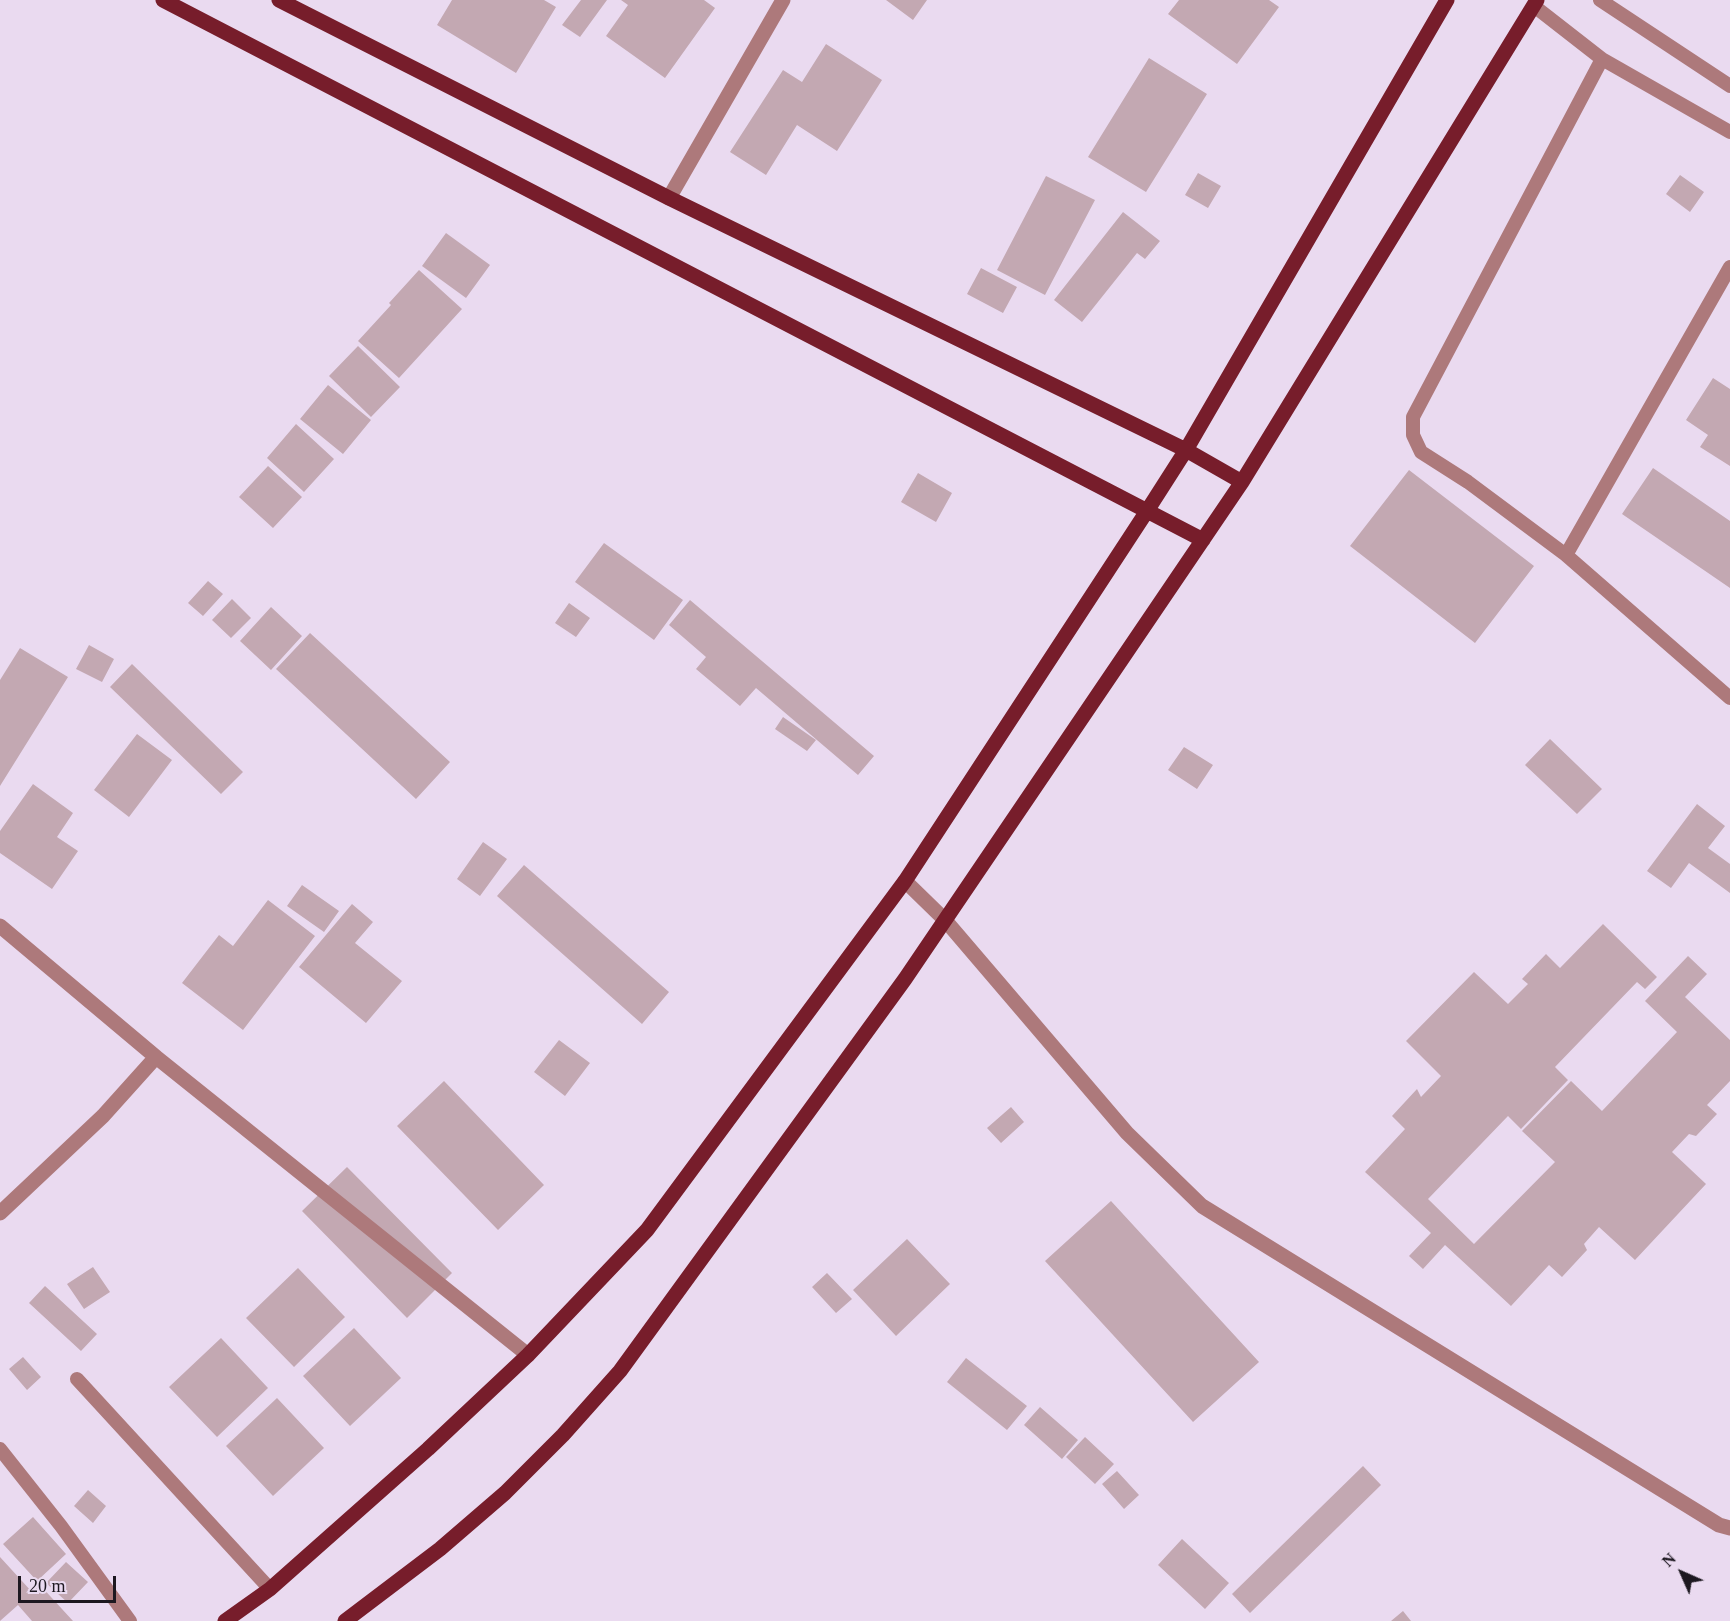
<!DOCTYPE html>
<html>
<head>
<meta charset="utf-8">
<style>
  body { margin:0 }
  #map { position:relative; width:1730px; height:1621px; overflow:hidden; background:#eadaf0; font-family:"Times New Roman",serif }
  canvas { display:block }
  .north { position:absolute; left:1652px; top:1543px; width:60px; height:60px; -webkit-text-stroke:4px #eadaf0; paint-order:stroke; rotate:315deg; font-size:16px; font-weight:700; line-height:24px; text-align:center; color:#1d1820 }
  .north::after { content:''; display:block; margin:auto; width:21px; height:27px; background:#1d1820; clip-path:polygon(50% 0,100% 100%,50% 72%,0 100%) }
  .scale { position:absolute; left:18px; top:1576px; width:98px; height:27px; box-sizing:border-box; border:3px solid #1d1820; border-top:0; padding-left:8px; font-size:18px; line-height:21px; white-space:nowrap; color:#1d1820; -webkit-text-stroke:4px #eadaf0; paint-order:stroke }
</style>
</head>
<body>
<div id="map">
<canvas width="1730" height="1621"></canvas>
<div class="north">N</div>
<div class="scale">20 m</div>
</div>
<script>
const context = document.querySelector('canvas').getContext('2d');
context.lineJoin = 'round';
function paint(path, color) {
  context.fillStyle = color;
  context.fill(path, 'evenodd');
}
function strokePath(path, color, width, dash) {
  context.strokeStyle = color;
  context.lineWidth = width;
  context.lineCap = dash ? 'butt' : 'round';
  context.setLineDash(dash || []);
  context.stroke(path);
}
paint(new Path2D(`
  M 452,0 L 544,0 L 556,7 L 516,73 L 437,25 Z
  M 581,0 L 607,0 L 580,37 L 562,25 Z
  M 621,0 L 704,0 L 715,8 L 665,78 L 606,36 L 628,5 Z
  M 886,0 L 927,0 L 913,20 Z
  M 1179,0 L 1269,0 L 1279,7 L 1237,64 L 1168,14 Z
  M 826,44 L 882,80 L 837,151 L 797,125 L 766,175 L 730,152 L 783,70 L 802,82 Z
  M 1149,58 L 1207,94 L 1146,192 L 1088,157 Z
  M 1198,173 L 1221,186 L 1208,208 L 1185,195 Z
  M 1680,175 L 1704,192 L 1690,212 L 1666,194 Z
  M 1046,176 L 1095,200 L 1045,295 L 997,270 Z
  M 1123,212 L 1160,241 L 1145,259 L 1137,253 L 1082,322 L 1054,300 Z
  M 446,233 L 490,265 L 466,298 L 422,266 Z
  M 981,268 L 1017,287 L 1003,313 L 967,294 Z
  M 419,270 L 462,309 L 399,378 L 358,341 L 391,305 L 389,303 Z
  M 358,346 L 400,387 L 371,417 L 329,376 Z
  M 1713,378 L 1730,389 L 1730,466 L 1700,447 L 1708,435 L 1686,420 Z
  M 328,385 L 371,420 L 343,454 L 300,419 Z
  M 296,424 L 334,459 L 304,492 L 267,458 Z
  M 268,466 L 302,497 L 273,528 L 239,497 Z
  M 1653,468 L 1730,521 L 1730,588 L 1622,514 Z
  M 1409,470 L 1534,566 L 1475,643 L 1350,546 Z
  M 918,473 L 952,493 L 936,522 L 901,502 Z
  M 604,543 L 683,600 L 654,640 L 575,582 Z
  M 208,581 L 223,594 L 203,616 L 188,603 Z
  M 232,599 L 251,618 L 231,638 L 212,620 Z
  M 690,600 L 874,756 L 858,775 L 756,688 L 740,706 L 696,669 L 706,657 L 669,625 Z
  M 569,603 L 590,618 L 576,637 L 555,623 Z
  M 271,607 L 302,636 L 271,670 L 240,641 Z
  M 310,633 L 450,762 L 416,799 L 276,669 Z
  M 89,645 L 114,659 L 102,682 L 76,669 Z
  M 20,648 L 68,677 L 0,786 L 0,680 Z
  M 132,664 L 243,772 L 221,794 L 110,687 Z
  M 783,717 L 816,740 L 807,751 L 775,729 Z
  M 137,734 L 172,760 L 129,817 L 94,790 Z
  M 1550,739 L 1602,789 L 1577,814 L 1525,765 Z
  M 1184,747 L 1213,765 L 1197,789 L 1168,770 Z
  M 33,784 L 73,813 L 57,837 L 78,851 L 52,889 L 0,853 L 0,831 Z
  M 1697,804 L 1725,826 L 1708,848 L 1730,864 L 1730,893 L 1689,863 L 1671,888 L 1647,871 Z
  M 483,842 L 507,859 L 480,896 L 457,879 Z
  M 524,865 L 669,992 L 642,1024 L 497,896 Z
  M 302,885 L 339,911 L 324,932 L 287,906 Z
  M 268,900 L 315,936 L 243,1030 L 182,983 L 219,935 L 233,946 Z
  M 352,904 L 373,922 L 355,943 L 402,981 L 366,1023 L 299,967 Z
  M 1603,924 L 1657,977 L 1645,989 L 1637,982 L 1555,1067 L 1568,1080 L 1521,1129 L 1508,1116 L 1428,1199 L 1474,1244 L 1555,1162 L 1522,1131 L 1571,1081 L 1602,1111 L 1677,1032 L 1645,1001 L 1688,956 L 1707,974 L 1685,997 L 1730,1040 L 1730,1081 L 1707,1105 L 1717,1114 L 1696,1136 L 1689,1134 L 1672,1152 L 1706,1184 L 1635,1260 L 1599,1227 L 1584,1244 L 1587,1250 L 1562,1277 L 1549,1265 L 1511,1306 L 1445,1245 L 1423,1269 L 1409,1256 L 1431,1233 L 1365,1172 L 1405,1129 L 1392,1116 L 1417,1089 L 1421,1097 L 1441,1076 L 1406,1041 L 1474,972 L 1508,1004 L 1528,984 L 1522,979 L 1546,954 L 1560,968 Z
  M 559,1040 L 590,1063 L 565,1096 L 534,1072 Z
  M 444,1081 L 544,1185 L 498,1230 L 397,1126 Z
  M 1011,1107 L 1024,1122 L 1001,1143 L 987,1128 Z
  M 347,1167 L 452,1273 L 407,1318 L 302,1211 Z
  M 1111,1201 L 1259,1362 L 1193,1422 L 1045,1261 Z
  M 907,1239 L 950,1284 L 896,1336 L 853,1290 Z
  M 93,1267 L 110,1292 L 84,1309 L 67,1284 Z
  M 298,1268 L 345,1317 L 294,1367 L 246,1318 Z
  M 827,1273 L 852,1299 L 836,1313 L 812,1287 Z
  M 45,1286 L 97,1334 L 81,1351 L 29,1303 Z
  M 354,1328 L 401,1378 L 350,1426 L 303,1376 Z
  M 221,1338 L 268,1388 L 217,1437 L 169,1387 Z
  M 23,1357 L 41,1377 L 27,1390 L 9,1369 Z
  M 966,1358 L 1027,1406 L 1007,1430 L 947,1382 Z
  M 277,1398 L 324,1448 L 273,1496 L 226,1446 Z
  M 1040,1407 L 1078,1440 L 1062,1459 L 1024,1425 Z
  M 1085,1437 L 1114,1464 L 1095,1484 L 1066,1457 Z
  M 1363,1466 L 1381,1485 L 1250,1613 L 1232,1594 Z
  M 1117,1471 L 1139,1495 L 1124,1509 L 1102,1484 Z
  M 88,1490 L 106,1506 L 93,1523 L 74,1506 Z
  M 33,1517 L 66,1554 L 37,1581 L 3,1544 Z
  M 1182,1539 L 1229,1583 L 1205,1609 L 1158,1565 Z
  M 0,1557 L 32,1592 L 40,1585 L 73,1621 L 32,1621 L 18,1605 L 0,1621 Z
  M 66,1562 L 88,1582 L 68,1603 L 46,1583 Z
  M 1403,1611 L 1411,1621 L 1391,1621 Z`), '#c3a8b2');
strokePath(new Path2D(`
  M 1600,0 L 1730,86
  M 1534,6 L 1602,59 L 1730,132
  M 1730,267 L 1566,555 L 1730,698
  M 1566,555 L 1468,482 L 1421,452 L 1413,435 L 1413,417 L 1602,59
  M 77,1379 L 270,1589
  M 0,1449 L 61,1526 L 130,1621`), '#ad797b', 14);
strokePath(new Path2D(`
  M 669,198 L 783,0
  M 905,881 L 945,920 L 1127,1133 L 1202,1206 L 1719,1525 L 1730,1528
  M 0,926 L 156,1057 L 103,1116 L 0,1213
  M 156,1057 L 528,1355`), '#ad797b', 15);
strokePath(new Path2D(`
  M 163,0 L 1203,540
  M 279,0 L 669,198 L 1186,450 L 1242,482
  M 225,1621 L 270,1589 L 428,1449 L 528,1355 L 647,1230 L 905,881 L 1147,511 L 1186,450 L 1447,0
  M 345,1621 L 440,1549 L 505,1493 L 563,1435 L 620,1371 L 905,979 L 1242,482 L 1537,0`), '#771d2b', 15);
</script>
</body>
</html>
